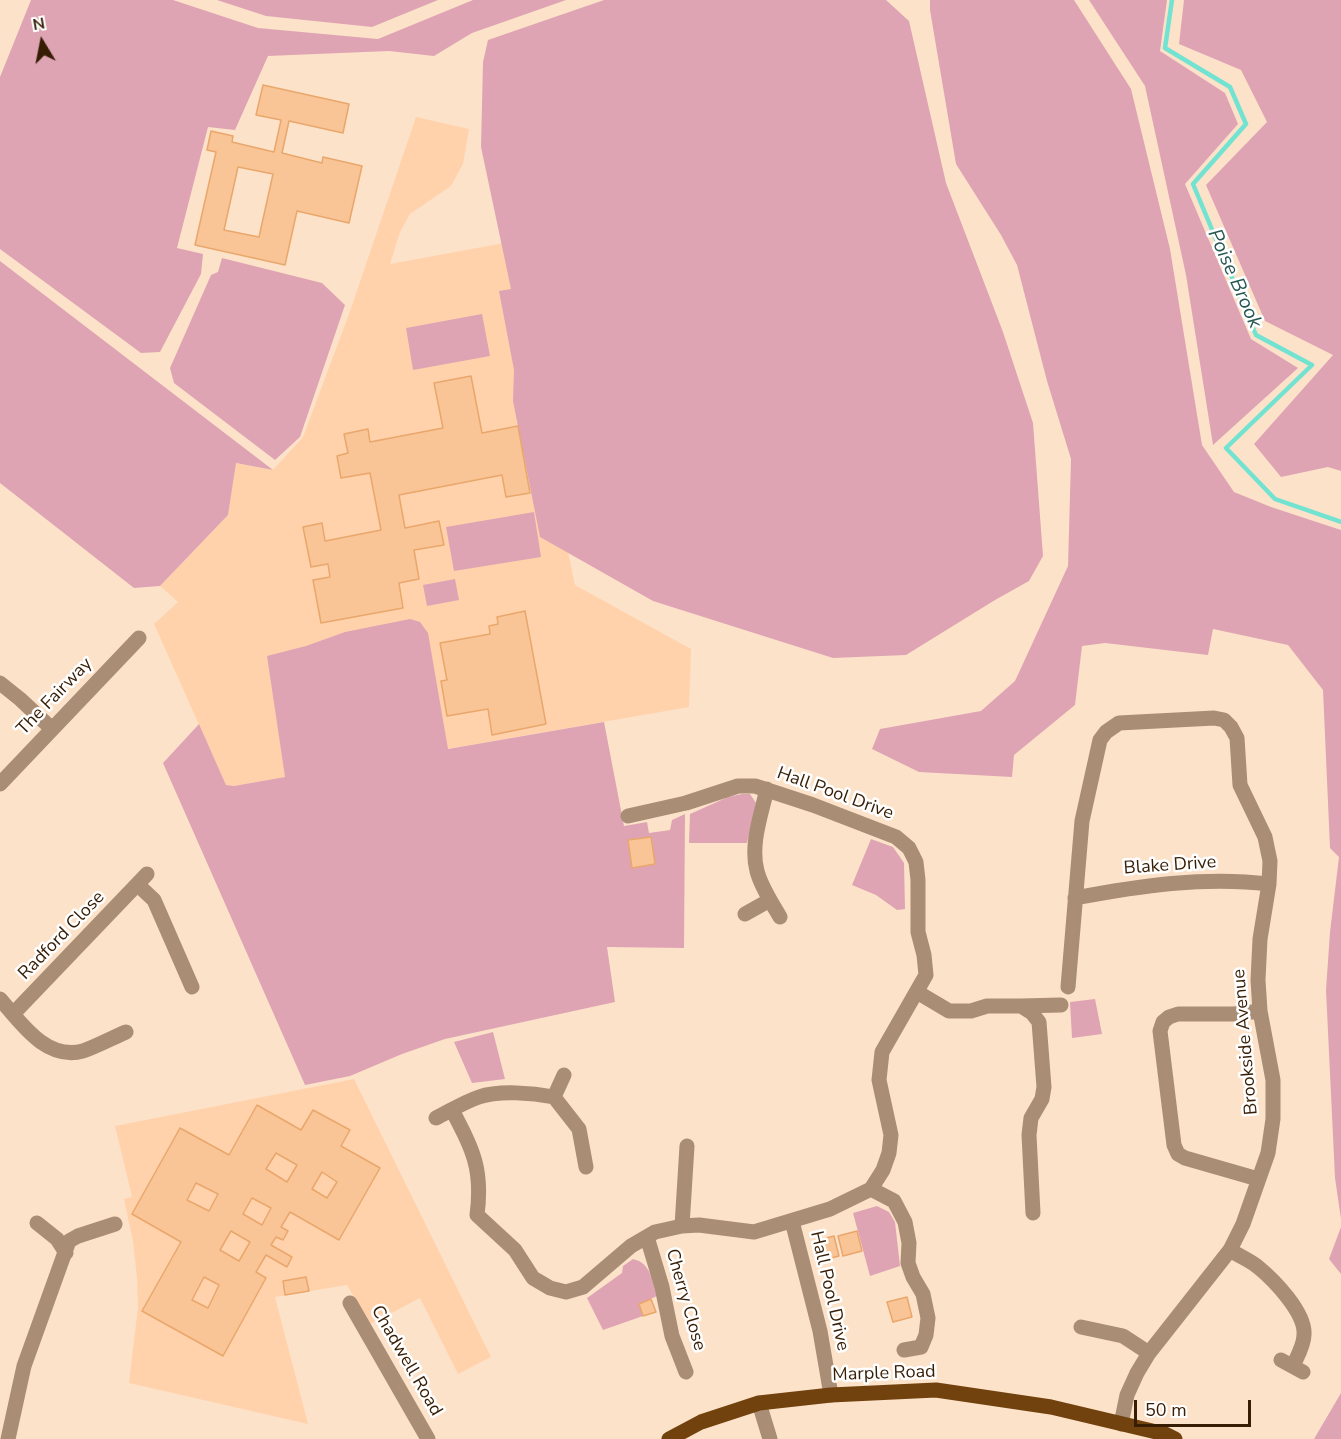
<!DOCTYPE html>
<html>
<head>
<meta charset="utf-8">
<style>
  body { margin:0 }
  #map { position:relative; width:1341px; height:1439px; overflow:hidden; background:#fde2ca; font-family:"Nunito Sans",sans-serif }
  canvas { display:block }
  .north { position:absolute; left:12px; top:12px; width:60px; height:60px; -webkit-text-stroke:4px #fff; paint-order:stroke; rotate:350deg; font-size:16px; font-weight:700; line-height:24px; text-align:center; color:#361d04 }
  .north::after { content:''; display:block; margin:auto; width:21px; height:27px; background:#361d04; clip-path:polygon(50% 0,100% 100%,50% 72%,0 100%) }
  .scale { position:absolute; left:1134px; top:1400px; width:117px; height:27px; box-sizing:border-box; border:3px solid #361d04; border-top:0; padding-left:8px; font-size:18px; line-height:21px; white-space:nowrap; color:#361d04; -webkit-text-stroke:4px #fff; paint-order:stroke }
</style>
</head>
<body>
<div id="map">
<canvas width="1341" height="1439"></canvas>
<div class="north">N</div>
<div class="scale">50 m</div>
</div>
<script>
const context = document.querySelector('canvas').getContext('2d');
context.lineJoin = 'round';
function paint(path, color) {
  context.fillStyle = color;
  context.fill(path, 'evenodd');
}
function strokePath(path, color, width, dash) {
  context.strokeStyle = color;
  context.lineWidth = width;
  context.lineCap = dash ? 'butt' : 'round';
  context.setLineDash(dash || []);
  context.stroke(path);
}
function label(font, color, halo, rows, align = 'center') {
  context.font = font + ' "Nunito Sans",sans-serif';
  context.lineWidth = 5;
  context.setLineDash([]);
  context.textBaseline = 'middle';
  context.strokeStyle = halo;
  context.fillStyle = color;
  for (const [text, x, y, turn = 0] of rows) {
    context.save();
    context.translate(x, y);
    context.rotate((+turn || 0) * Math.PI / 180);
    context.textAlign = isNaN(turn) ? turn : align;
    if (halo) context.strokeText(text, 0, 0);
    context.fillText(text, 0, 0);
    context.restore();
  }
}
paint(new Path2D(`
  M 416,117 L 469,129 L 463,164 L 451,186 L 410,214 L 400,232 L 390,264 L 504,243 L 575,585 L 691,649 L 689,707 L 234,786 L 226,785 L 154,624 L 178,602 L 160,586 L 228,515 L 235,463 L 273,470 L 303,437 L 349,314 Z
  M 354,1079 L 491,1357 L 458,1374 L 420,1298 L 370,1324 L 347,1285 L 275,1297 L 308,1424 L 129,1383 L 138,1307 L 137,1278 L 133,1241 L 124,1199 L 132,1197 L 115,1126 Z`), '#ffd2ac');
paint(new Path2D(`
  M 31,0 L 173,0 L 258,28 L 378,39 L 473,0 L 566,0 L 472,33 L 434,56 L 389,51 L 268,56 L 235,130 L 208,127 L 177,248 L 203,254 L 201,274 L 160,352 L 141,353 L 0,249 L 0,77 Z
  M 217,0 L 438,0 L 372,27 L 266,16 Z
  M 604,0 L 886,0 L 909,21 L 946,183 L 1003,332 L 1033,423 L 1043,556 L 1029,581 L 995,600 L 906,655 L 833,658 L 653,601 L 540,537 L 513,401 L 514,370 L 499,291 L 511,289 L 481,147 L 483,62 L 488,40 Z
  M 930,0 L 1074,0 L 1131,89 L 1170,249 L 1202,445 L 1234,492 L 1271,507 L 1341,530 L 1341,1219 L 1335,1178 L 1326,990 L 1330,932 L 1339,857 L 1330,848 L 1323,690 L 1288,645 L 1213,629 L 1208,655 L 1105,643 L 1082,646 L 1075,705 L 1014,755 L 1012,777 L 919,772 L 872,749 L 880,729 L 981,711 L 1015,681 L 1068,566 L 1071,459 L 1047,381 L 1017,265 L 1001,235 L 956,164 L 930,10 Z
  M 1089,0 L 1167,0 L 1160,51 L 1225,93 L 1238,124 L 1185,184 L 1251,339 L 1298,368 L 1213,445 L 1186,275 L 1145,86 Z
  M 1184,0 L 1341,0 L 1341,471 L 1328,467 L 1281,477 L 1254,444 L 1333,355 L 1265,321 L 1206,185 L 1267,122 L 1241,70 L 1179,44 Z
  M 222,258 L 322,283 L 345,305 L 300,437 L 275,460 L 174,383 L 170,368 L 211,275 L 218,272 Z
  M 0,261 L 273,470 L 236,463 L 228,515 L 160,586 L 134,588 L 0,483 Z
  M 482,314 L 490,356 L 413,370 L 406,328 Z
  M 534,512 L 541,557 L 454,571 L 446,527 Z
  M 455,579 L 459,600 L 427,606 L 423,585 Z
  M 410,619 L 420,622 L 428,633 L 448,749 L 604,722 L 624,826 L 647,822 L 649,833 L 670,830 L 672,820 L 685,814 L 684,948 L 607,947 L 615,1002 L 445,1039 L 402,1054 L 350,1076 L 305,1085 L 163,763 L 199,724 L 226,785 L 234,786 L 285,777 L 267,656 L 306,646 L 345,632 Z
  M 742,794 L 750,794 L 756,803 L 747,843 L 689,843 L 690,814 L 728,797 Z
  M 871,839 L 893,847 L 904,863 L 905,909 L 897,910 L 876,895 L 852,885 Z
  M 1095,999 L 1102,1034 L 1072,1038 L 1070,1002 Z
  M 493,1032 L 505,1079 L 472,1083 L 454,1042 Z
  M 877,1206 L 889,1212 L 895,1222 L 900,1266 L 870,1276 L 853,1213 Z
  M 1341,1227 L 1341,1274 L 1329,1259 Z
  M 633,1259 C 651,1263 652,1281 657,1296 L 639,1304 L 643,1316 L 603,1330 L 587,1298 L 622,1273 L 623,1266 Z
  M 1341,1393 L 1341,1439 L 1314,1439 Z`), '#dfa4b3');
strokePath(new Path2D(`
  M 1172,0 L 1165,48 L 1230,87 L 1246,124 L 1193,184 L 1256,335 L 1312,365 L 1226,448 L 1275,499 L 1341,522`), '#72e2d1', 4.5);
const building = new Path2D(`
  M 263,85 L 349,104 L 343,133 L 289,121 L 282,153 L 322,163 L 323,157 L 362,166 L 349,223 L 297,211 L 285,265 L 195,245 L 216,152 L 207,150 L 211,131 L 233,136 L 232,142 L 274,152 L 281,120 L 256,115 ZM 238,167 L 273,174 L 259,237 L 224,230 Z
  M 471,376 L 482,433 L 518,426 L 530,493 L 506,497 L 502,475 L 399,495 L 405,528 L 439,521 L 444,545 L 414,550 L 419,579 L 399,583 L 403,608 L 321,623 L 313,580 L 330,577 L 328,564 L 311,567 L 303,527 L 322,523 L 325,541 L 381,530 L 370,473 L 341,478 L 337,456 L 348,453 L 344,434 L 368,429 L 370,442 L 443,428 L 434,383 Z
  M 525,611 L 546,724 L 492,735 L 488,709 L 447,716 L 441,681 L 447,680 L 440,643 L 490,634 L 489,626 L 498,624 L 497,617 Z
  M 651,837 L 655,864 L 632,868 L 628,840 Z
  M 257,1105 L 301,1130 L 313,1110 L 350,1130 L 341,1146 L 380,1168 L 339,1240 L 290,1212 L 281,1227 L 288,1231 L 283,1240 L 276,1237 L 271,1245 L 292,1257 L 287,1267 L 266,1255 L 256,1272 L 266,1278 L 223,1356 L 142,1311 L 181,1242 L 132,1214 L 180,1128 L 229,1155 ZM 276,1153 L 297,1165 L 287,1182 L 266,1169 ZM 322,1172 L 337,1182 L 327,1198 L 312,1189 ZM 196,1183 L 218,1194 L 209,1211 L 187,1200 ZM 252,1198 L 271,1208 L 262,1225 L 243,1214 ZM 231,1231 L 250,1242 L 239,1261 L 220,1250 ZM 204,1277 L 219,1285 L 208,1308 L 192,1300 Z
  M 857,1231 L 862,1251 L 843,1256 L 838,1236 Z
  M 834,1236 L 839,1256 L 820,1261 L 815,1241 Z
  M 306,1277 L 309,1291 L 285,1295 L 283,1281 Z
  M 907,1297 L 912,1317 L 893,1322 L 887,1302 Z
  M 651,1299 L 656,1312 L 643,1316 L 639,1304 Z`);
paint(building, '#f9c496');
strokePath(building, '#e9a76c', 1.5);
strokePath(new Path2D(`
  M 0,683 L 20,699 L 51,728
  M 0,784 L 139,638
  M 767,789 C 761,815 750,845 757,871 C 761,887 772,903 780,917
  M 138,885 L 154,900 L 192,987
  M 1075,898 C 1139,886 1204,876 1269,884
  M 745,914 L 770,900
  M 1068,987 L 1082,821 L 1100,740 L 1106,732 L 1119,723 L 1214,718 L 1224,720 L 1231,727 L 1237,738 L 1240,785 L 1265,837 L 1270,861 L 1269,884 L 1260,939 L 1258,980 L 1260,1011 L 1273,1080 L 1273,1119 L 1268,1153 L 1243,1224 L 1230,1250 L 1149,1353 L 1137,1373 L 1127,1395 L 1121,1424
  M 917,992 L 949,1011 L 971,1011 L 987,1006 L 1021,1006 L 1032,1013 L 1039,1022 L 1044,1087 L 1042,1099 L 1031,1118 L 1029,1135 L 1033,1213
  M 0,999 C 21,1023 46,1061 83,1051 C 97,1046 112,1038 126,1032
  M 1021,1006 L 1061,1005
  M 13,1014 L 147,874
  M 554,1097 L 579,1129 L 586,1167
  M 452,1110 C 473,1150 483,1169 477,1215 L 515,1250 L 533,1278 L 550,1288 L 566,1292 L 583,1287 L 631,1246 L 655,1232 L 682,1226 L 699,1225 L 754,1232 L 830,1209 L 871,1189 L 883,1170 L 889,1153 L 891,1135 L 879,1080 L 882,1052 L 926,975 L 924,955 L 918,932 L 918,880 L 916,862 L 909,848 L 896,837 L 813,805 L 755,786 L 738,786 L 686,803 L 628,816
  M 436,1118 C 450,1111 464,1102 479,1097 C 499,1090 533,1093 554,1097 L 564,1075
  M 1258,1179 L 1185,1158 L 1178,1154 L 1174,1145 L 1160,1031 L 1163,1022 L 1169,1017 L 1178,1014 L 1234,1014 L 1260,1011
  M 871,1189 L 894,1201 L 905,1222 L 909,1243 L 908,1263 L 913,1277 L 923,1294 L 928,1318 L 926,1335 L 921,1347 L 904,1350
  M 792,1221 L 820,1331 L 831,1395
  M 37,1223 L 57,1239 L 66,1253
  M 682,1226 L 687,1146
  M 647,1237 L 662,1287 L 672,1336 L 686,1372
  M 1230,1250 C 1239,1256 1250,1260 1258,1267 C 1274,1280 1306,1313 1304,1335 C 1304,1345 1297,1357 1293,1366
  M 350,1303 L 428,1439
  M 1081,1327 L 1123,1336 L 1149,1353
  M 1281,1360 L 1303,1372
  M 759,1403 L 770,1439
  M 8,1439 L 24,1366 L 69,1241 L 78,1236 L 115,1224`), '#a98d75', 15);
strokePath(new Path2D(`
  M 669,1439 L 701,1422 L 759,1403 L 831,1395 L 936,1390 L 1051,1407 L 1165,1434 L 1175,1439`), '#71420d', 15);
label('18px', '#361d04', '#fff', [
  ["The Fairway",55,697,-46],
  ["Hall Pool Drive",835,794,20],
  ["Blake Drive",1170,866,-4],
  ["Radford Close",62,936,-46],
  ["Brookside Avenue",1246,1042,-95],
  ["Hall Pool Drive",829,1291,77],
  ["Cherry Close",685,1300,74],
  ["Chadwell Road",406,1361,60],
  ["Marple Road",884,1374,-2]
]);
label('italic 20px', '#265750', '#fff', [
  ["Poise Brook",1234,279,66]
]);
</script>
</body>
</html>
